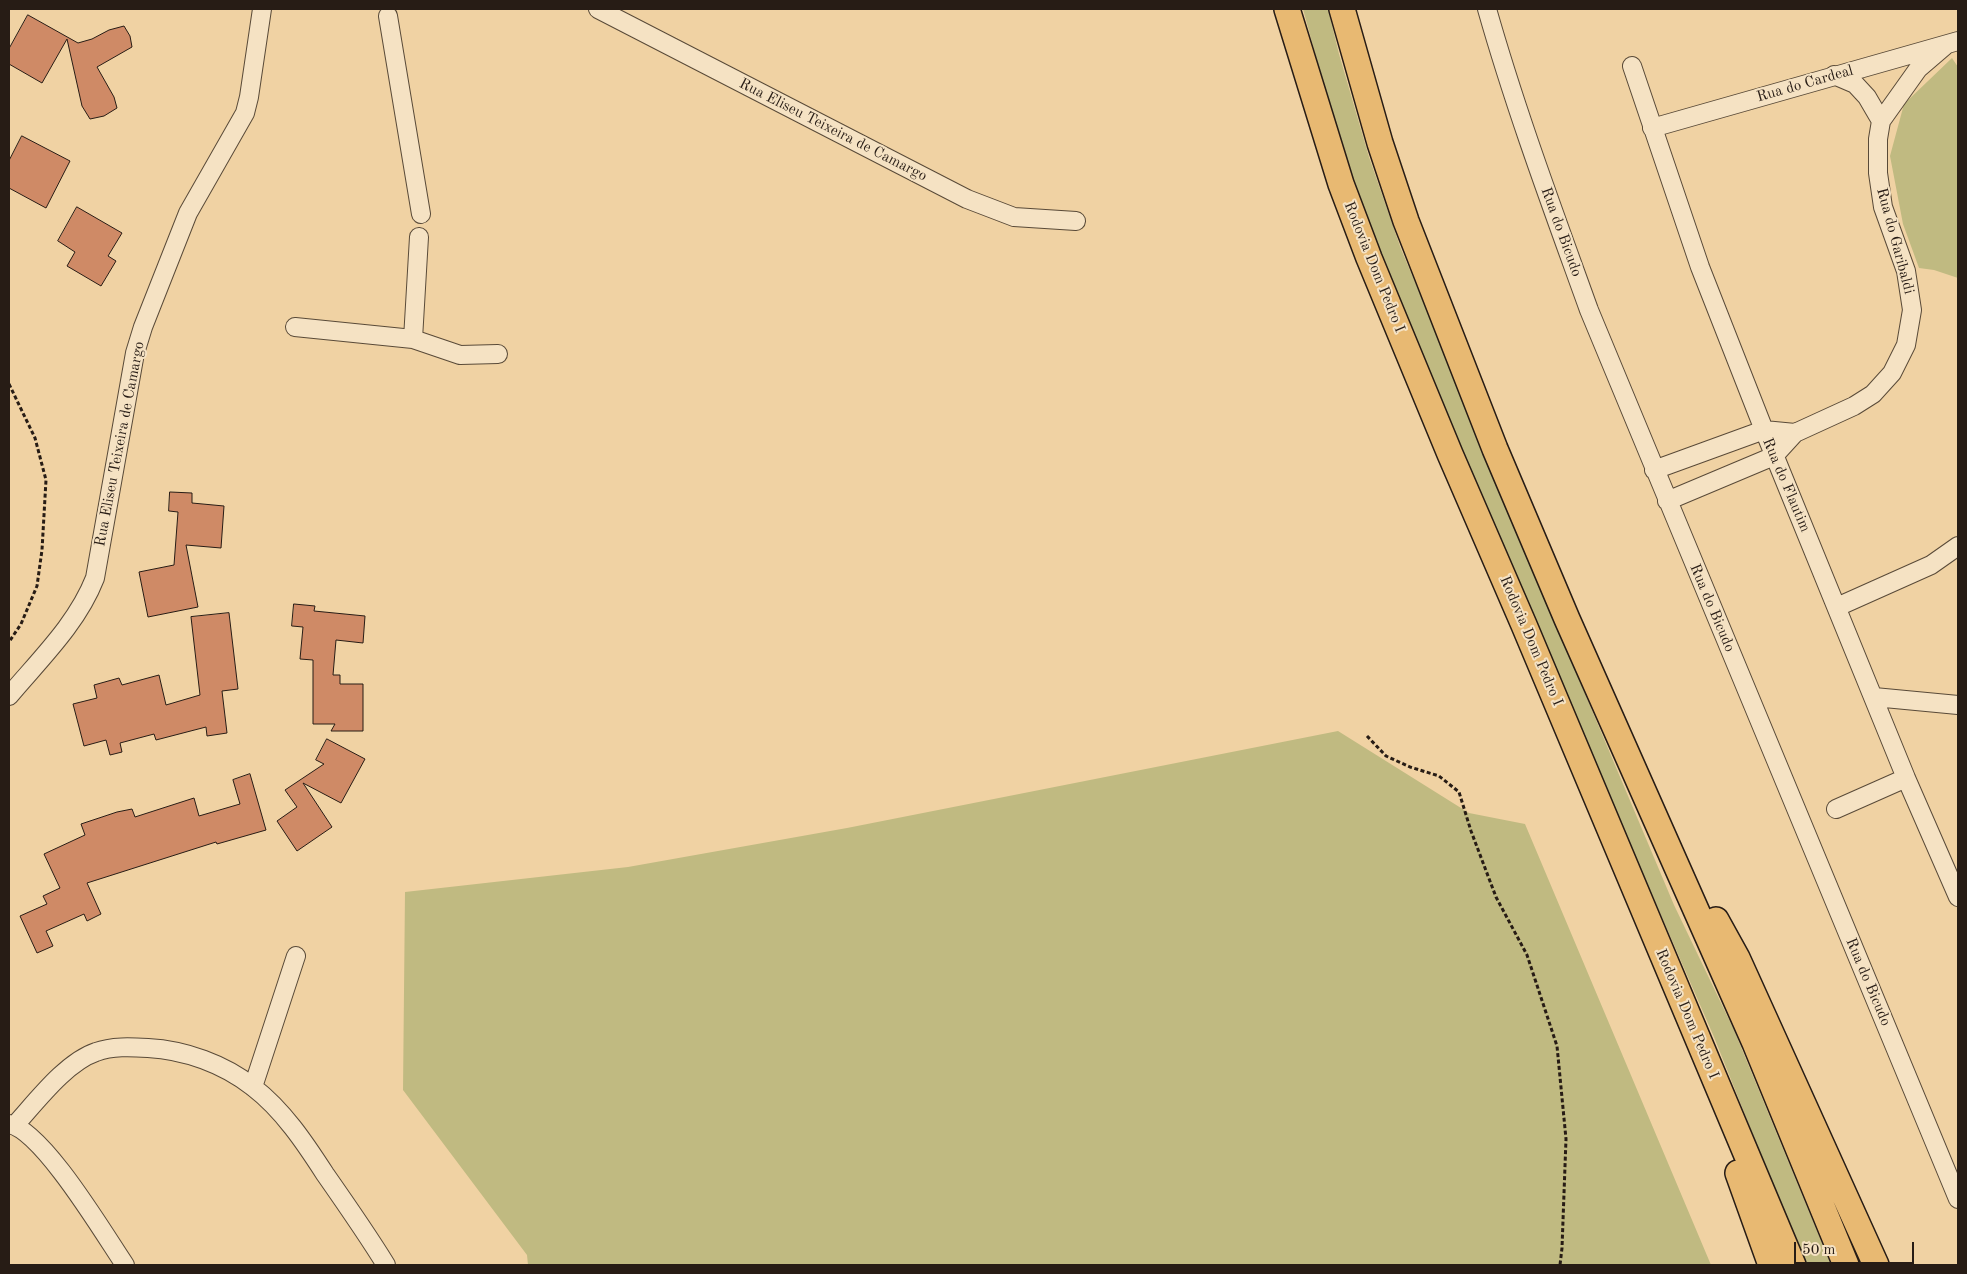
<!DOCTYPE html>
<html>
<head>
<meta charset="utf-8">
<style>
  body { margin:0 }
  #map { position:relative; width:1967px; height:1274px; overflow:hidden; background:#f0d2a3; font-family:"Old Standard TT",serif }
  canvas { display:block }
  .frame { position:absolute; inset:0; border:10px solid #271c15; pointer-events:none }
  .scale { position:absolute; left:1794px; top:1242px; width:120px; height:22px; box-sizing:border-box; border:2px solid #271c15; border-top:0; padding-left:6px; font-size:15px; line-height:18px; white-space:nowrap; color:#271c15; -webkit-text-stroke:4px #f5e2c3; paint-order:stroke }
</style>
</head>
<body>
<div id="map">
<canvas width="1967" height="1274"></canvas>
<div class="frame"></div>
<div class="scale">50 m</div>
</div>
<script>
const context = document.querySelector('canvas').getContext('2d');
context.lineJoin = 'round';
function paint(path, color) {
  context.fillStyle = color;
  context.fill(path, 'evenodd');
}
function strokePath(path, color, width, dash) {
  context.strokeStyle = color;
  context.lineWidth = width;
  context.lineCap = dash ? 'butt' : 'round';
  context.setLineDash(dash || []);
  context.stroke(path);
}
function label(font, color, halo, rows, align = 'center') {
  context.font = font + ' "Old Standard TT",serif';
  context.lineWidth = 4;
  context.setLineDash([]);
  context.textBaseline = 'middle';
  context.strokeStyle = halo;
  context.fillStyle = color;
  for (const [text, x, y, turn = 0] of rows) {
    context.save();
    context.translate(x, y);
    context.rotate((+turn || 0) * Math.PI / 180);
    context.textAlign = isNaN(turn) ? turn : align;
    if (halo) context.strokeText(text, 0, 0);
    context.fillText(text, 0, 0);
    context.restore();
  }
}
paint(new Path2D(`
  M 1303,9 L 1328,9 L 1339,54 L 1369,157 L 1401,249 L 1439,339 L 1500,492 L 1674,905 L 1734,1030 L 1831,1265 L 1805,1265 L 1714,1037 L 1531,616 L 1382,258 L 1356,188 L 1322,79 Z
  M 1952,58 L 1958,67 L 1958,278 L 1934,270 L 1919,268 L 1903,224 L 1890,156 L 1904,104 Z
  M 1338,731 L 1469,813 L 1525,824 L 1711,1265 L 528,1265 L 527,1255 L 403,1090 L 405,892 L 628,867 L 847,828 Z`), '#c0ba81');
const building = new Path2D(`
  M 28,15 L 78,43 L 92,39 L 109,30 L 124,26 L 130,36 L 132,47 L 97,67 L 114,97 L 117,108 L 104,116 L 90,119 L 82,106 L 67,39 L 42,83 L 9,64 L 9,49 Z
  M 22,136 L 70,161 L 46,208 L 9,188 L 9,161 Z
  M 77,207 L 122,233 L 108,256 L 116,261 L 101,286 L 67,266 L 75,252 L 58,241 Z
  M 170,492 L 192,493 L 192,503 L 224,506 L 221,548 L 186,545 L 198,607 L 148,617 L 139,572 L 174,565 L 178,512 L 169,511 Z
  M 294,604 L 315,606 L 314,611 L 365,616 L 363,643 L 336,640 L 333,675 L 340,675 L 340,684 L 363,684 L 363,731 L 331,731 L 335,724 L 313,724 L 313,660 L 300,659 L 303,627 L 292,626 Z
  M 229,613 L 238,689 L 222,691 L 227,733 L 207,736 L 206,727 L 156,740 L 154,734 L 120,743 L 122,752 L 110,755 L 106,740 L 84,746 L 73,704 L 97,698 L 94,685 L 119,678 L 122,685 L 159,675 L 166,705 L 200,695 L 191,617 Z
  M 327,739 L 365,759 L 341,803 L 303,783 L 332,827 L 297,851 L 277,821 L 297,807 L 285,790 L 324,764 L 316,760 Z
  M 250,774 L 266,830 L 217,844 L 216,842 L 87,883 L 101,914 L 87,921 L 84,914 L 46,931 L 53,946 L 37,953 L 20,916 L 47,904 L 43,896 L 60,888 L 44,854 L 85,835 L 81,824 L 117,812 L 132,809 L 135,817 L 194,798 L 199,816 L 240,804 L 233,780 Z`);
paint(building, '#cf8a66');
strokePath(building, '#271c15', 1);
const minor = new Path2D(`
  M 598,9 L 967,199 L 1014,217 L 1076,221
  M 1487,9 C 1516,111 1553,210 1589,310 L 1958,1199
  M 388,16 L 421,214
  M 1632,66 L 1700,267 L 1764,430 L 1906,778 L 1958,897
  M 1834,75 L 1855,84 L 1867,97 L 1881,121
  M 1652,128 L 1958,41
  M 295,327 L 413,339 L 419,237
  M 413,339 L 460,355 L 498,354
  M 1654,470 L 1764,430 L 1795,433
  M 1667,501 L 1774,456 L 1795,433 L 1854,406 L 1873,394 L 1892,373 L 1906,345 L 1912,310 L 1906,271 L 1883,207 L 1878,173 L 1878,139 L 1881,121 L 1918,69 L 1946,45
  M 1837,607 L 1931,565 L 1958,546
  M 9,696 C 40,659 77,624 95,578 L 135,353 L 143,327 L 188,213 L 245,113 L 249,97 L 262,9
  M 1874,697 L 1958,705
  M 1836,809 L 1906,778
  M 253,1087 L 296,956
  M 9,1124 C 43,1131 104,1234 125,1265
  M 15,1125 C 36,1102 66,1062 96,1052 C 112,1046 131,1047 148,1048 C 185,1050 224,1064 253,1087 C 283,1110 305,1143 325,1174 C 346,1204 367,1234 386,1265`);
const highway = new Path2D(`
  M 1287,9 L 1341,184 L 1369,258 L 1450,454 L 1524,625 L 1793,1265
  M 1342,9 L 1380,143 L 1406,221 L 1495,449 L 1567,619 L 1755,1043 L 1846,1265
  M 1716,920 L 1737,958 L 1876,1265
  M 1738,1173 L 1771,1265`);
strokePath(minor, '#594a38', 20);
strokePath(highway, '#271c15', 28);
strokePath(new Path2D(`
  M 9,384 L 35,438 L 46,480 L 42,550 L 37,586 L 21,624 L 9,642
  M 1367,736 L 1386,756 L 1410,767 L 1439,776 L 1459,792 L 1471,831 L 1496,897 L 1527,955 L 1557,1046 L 1566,1139 L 1562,1248 L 1560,1265`), '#271c15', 3, [4, 2.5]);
strokePath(minor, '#f5e2c3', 18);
strokePath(highway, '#e8b972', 25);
label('15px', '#271c15', '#f5e2c3', [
  ["Rua do Cardeal",1805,84,-16],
  ["Rua Eliseu Teixeira de Camargo",833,130,27],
  ["Rua do Bicudo",1561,232,70],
  ["Rua do Garibaldi",1895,241,75],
  ["Rodovia Dom Pedro I",1374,267,68],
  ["Rua Eliseu Teixeira de Camargo",120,444,-79],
  ["Rua do Flautim",1786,485,67],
  ["Rua do Bicudo",1712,608,67],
  ["Rodovia Dom Pedro I",1531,641,67],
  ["Rua do Bicudo",1868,982,67],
  ["Rodovia Dom Pedro I",1687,1014,67]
]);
</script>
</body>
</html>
